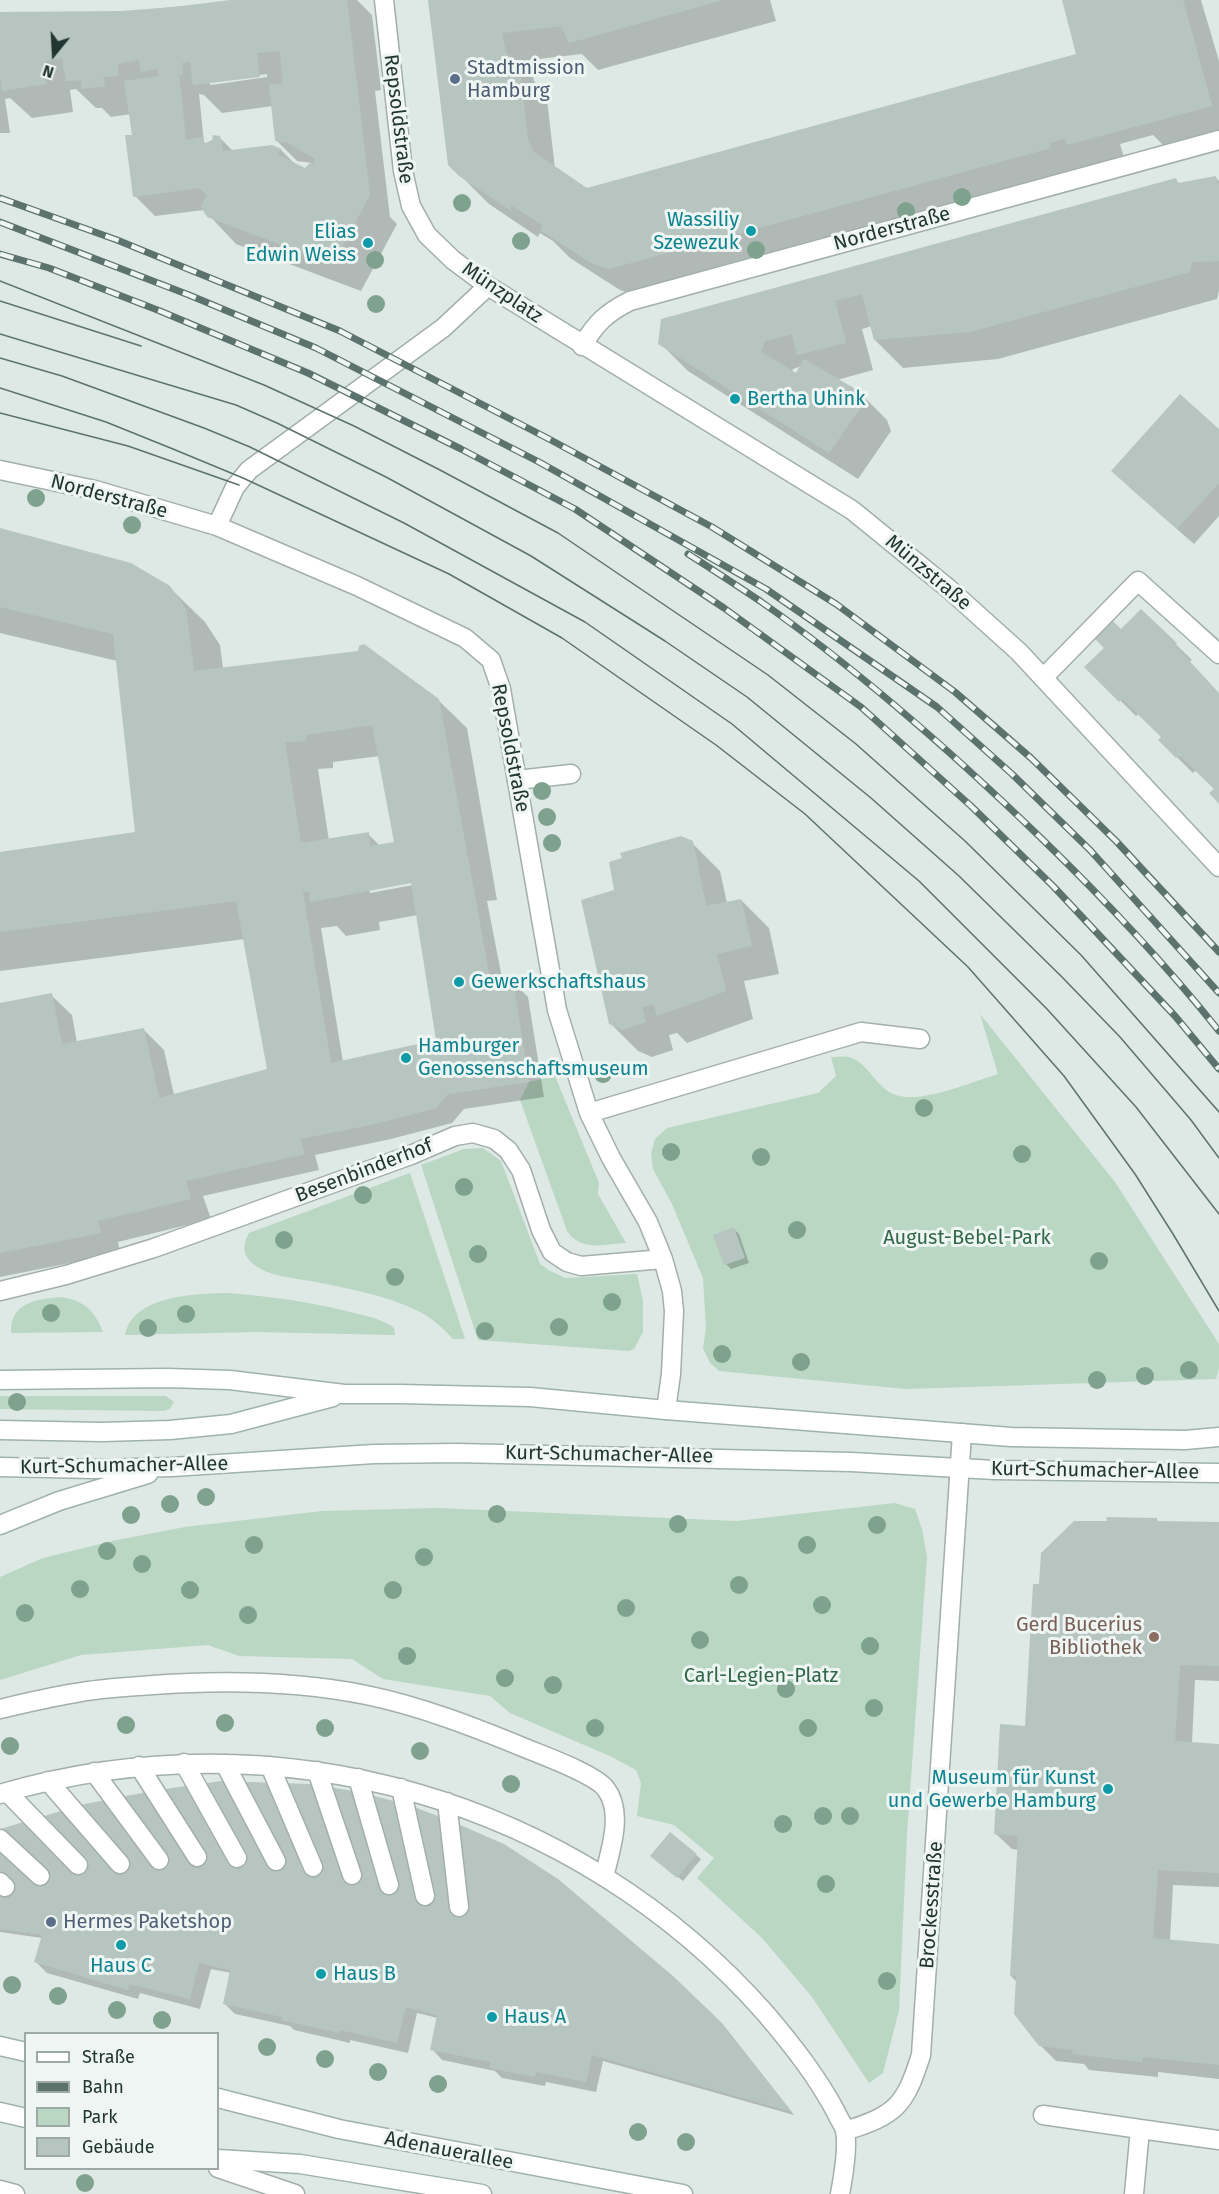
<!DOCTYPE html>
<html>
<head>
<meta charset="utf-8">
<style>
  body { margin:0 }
  #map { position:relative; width:1219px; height:2194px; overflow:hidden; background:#dee8e4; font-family:"Fira Sans",sans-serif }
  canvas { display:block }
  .legend { position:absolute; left:24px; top:2032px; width:195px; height:138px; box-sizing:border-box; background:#eef5f2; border:2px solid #9ca9a5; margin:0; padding:8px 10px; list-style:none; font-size:18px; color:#213631 }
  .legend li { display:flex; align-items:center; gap:12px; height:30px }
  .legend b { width:30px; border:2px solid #9ca9a5 }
  .north { position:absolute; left:24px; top:24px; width:60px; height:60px; -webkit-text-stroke:4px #eef5f2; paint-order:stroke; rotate:198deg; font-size:16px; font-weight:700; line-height:24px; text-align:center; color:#213631 }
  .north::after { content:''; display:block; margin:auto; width:21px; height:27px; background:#213631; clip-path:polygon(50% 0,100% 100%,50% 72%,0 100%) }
</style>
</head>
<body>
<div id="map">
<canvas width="1219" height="2194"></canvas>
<ul class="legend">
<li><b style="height:8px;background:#fff"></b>Straße</li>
<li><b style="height:8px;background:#5c726d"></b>Bahn</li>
<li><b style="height:16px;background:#b9d7c3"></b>Park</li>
<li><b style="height:16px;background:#b7c5c0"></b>Gebäude</li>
</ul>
<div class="north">N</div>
</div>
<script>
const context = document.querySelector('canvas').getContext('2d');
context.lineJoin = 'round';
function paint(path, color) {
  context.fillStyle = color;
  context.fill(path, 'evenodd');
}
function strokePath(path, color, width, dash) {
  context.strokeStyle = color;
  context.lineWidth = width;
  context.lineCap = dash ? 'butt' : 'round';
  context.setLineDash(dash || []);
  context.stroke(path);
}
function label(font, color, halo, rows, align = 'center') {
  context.font = font + ' "Fira Sans",sans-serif';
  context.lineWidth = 6;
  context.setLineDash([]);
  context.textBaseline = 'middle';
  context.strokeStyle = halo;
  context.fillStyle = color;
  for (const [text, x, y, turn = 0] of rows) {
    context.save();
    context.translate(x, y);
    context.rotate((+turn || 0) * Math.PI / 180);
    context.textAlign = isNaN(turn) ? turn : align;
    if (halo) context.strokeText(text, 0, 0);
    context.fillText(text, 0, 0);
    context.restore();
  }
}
paint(new Path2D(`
  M 980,1014 L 1115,1182 L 1219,1344 L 1219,1368 L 1216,1379 L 906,1389 L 719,1371 L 710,1363 L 703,1348 L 706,1328 L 703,1278 L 672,1204 L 653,1169 L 651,1154 L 655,1139 L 667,1128 L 818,1093 L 836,1076 L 831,1057 C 836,1057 844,1056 849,1057 C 870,1063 877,1092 900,1096 C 925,1102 972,1082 998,1074 Z
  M 555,1076 L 599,1183 L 598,1194 L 626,1243 C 604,1244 581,1252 567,1231 L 520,1100 L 529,1082 Z
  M 483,1148 L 501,1161 L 540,1264 L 550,1271 L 566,1278 L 637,1274 L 643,1301 L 643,1332 L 634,1349 L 629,1351 L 478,1340 L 421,1165 L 464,1149 Z
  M 410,1173 L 465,1339 L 453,1339 C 443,1328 431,1317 418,1311 C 387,1295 349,1289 316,1282 C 295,1278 267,1277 251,1262 C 241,1252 244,1243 249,1233 Z
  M 227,1293 C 268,1296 306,1301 346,1311 C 362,1315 381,1318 394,1328 L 395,1335 L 256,1332 L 125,1335 C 133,1295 195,1294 227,1293 Z
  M 62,1297 C 86,1302 94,1310 103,1332 L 11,1333 C 10,1302 37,1299 62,1297 Z
  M 0,1396 L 166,1396 L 174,1402 L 170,1409 L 163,1411 L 0,1409 Z
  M 895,1503 L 915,1509 L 922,1529 L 927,1557 L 907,1834 L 899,2010 L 883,2073 L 869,2083 L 812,1997 L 762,1938 L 697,1878 L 714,1858 L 674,1825 L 637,1816 L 641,1783 L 636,1770 L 612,1757 L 510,1713 L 490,1696 L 383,1679 L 352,1659 L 239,1656 L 208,1645 L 81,1655 L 0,1680 L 0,1577 L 43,1558 L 112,1541 L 185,1527 L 322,1511 L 438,1508 L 736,1521 Z`), '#b9d7c3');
paint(new Path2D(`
  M 245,0 L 357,0 L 372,15 L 381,90 L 375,91 L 390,217 L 397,224 L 361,291 L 236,244 L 204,210 L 155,216 L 135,196 L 134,136 L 131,114 L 111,117 L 102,108 L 96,108 L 76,89 L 70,90 L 73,112 L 32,118 L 10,98 L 5,99 L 10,133 L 0,133 L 0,13 L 121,12 ZM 267,74 L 267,77 L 211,85 L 208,82 ZM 199,94 L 204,95 L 222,113 L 273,106 L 277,141 L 297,161 L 312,163 L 306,170 L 297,166 L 281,150 L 272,146 L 233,151 L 219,137 L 207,144 L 204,142 Z
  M 429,0 L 770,0 L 776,21 L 598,70 L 582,54 L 529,60 L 534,81 L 547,99 L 555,169 L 586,189 L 1078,55 L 1063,0 L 1201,0 L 1219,61 L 1219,139 L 1170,152 L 1153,135 L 1120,144 L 1126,164 L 638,296 L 620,290 L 570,258 L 553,241 L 540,233 L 538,237 L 489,204 L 460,175 Z
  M 1215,177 L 1219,181 L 1219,290 L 1217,299 L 998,359 L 903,368 L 875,340 L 872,326 L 862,329 L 873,370 L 837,380 L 859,392 L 887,420 L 891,431 L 858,479 L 688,371 L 660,343 L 1175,180 L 1180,184 ZM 802,366 L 797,375 L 792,372 L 793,369 Z
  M 1219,431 L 1219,516 L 1194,544 L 1129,487 Z
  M 0,529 L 169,587 L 205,622 L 220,645 L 223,669 L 438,700 L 467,728 L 497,900 L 487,901 L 503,983 L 512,981 L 528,997 L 544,1097 L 464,1109 L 452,1123 L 391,1139 L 315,1155 L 319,1170 L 203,1196 L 211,1219 L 118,1242 L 120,1253 L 0,1277 L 0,1004 L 51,995 L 72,1015 L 77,1043 L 144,1030 L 164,1050 L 174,1095 L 269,1070 L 245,939 L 0,971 L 0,853 L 137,833 L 117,661 L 0,633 ZM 380,756 L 396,843 L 380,846 L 368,834 L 329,841 L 318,769 L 333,768 L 333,762 ZM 413,881 L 413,885 L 370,893 L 369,890 ZM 418,915 L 438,1041 L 343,1062 L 321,928 L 337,926 L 346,936 L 380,930 L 379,922 Z
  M 1141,611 L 1192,660 L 1189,662 L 1219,694 L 1219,802 L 1216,789 L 1196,770 L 1193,773 L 1160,740 L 1163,737 L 1139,713 L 1136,716 L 1087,667 Z
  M 692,843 L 720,871 L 727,903 L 741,900 L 769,928 L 779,974 L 744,981 L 753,1019 L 687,1043 L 677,1033 L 669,1035 L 673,1050 L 652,1057 L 638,1051 L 610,1023 L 616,891 Z
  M 734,1229 L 739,1234 L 749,1263 L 731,1269 L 726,1264 Z
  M 1156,1519 L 1160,1523 L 1219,1524 L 1219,1681 L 1195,1680 L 1192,1743 L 1219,1745 L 1219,1887 L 1173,1885 L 1170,1941 L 1219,1946 L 1219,2079 L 1158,2072 L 1158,2077 L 1089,2070 L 1084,2064 L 1056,2061 L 1040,2045 L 1017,1982 L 1011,1976 L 1019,1850 L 1012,1849 L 996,1834 L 1026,1727 L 1041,1585 L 1108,1523 Z
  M 0,1831 L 727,2030 L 794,2115 L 603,2061 L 596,2092 L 546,2082 L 545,2086 L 502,2078 L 495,2071 L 442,2060 L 432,2049 L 438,2018 L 417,2013 L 408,2053 L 350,2040 L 350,2043 L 294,2030 L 290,2026 L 235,2014 L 224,2003 L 231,1973 L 211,1969 L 200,2009 L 140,1993 L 138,1999 L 47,1973 L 36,1962 L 42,1938 L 0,1932 Z
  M 696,1855 L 701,1859 L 683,1881 L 657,1861 Z`), '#0003');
paint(new Path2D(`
  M 230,0 L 347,0 L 370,195 L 333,264 L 207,217 L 201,207 L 207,195 L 199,188 L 133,197 L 125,135 L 132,135 L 124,81 L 159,76 L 158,69 L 141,72 L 139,60 L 118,64 L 118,76 L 103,77 L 105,86 L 82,89 L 81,80 L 66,81 L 62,58 L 43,62 L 46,84 L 2,91 L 0,77 L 0,12 L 121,11 L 175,7 ZM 280,51 L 283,83 L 269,85 L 275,141 L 288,143 L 315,159 L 314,164 L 310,163 L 305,168 L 277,154 L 282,149 L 272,145 L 223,151 L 220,136 L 213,135 L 212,140 L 204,144 L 202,137 L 186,140 L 179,74 L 183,75 L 182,63 L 190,62 L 193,85 L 260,77 L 257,53 Z
  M 428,0 L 723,0 L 569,43 L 561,26 L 502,33 L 506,52 L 520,70 L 528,140 L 534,152 L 587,188 L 1076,54 L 1062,0 L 1183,0 L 1212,106 L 1067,145 L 1065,138 L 1050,143 L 1051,148 L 609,269 L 591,263 L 540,230 L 543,225 L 512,206 L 510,210 L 459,176 L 448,165 Z
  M 1216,176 L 1217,183 L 1219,183 L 1219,261 L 1192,262 L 1190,272 L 970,332 L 874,340 L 862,294 L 835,301 L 846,343 L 797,355 L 792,334 L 765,341 L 761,352 L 796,373 L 804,359 L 859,391 L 864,403 L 829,453 L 658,344 L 661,319 L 1176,178 L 1178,183 Z
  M 1180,394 L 1219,429 L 1219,483 L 1177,529 L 1111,471 Z
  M 0,528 L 131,563 L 170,586 L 186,609 L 194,671 L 358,651 L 359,646 L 364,644 L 439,699 L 491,984 L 513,980 L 529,1082 L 448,1094 L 436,1108 L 375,1124 L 300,1139 L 305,1154 L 186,1181 L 191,1199 L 98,1221 L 101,1233 L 0,1253 L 0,1003 L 52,993 L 62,1044 L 144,1028 L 159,1098 L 267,1069 L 236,901 L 0,932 L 0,852 L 135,832 L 113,634 L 0,607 ZM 372,725 L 394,842 L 370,846 L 369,832 L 301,843 L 285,742 L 306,741 L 306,735 ZM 411,883 L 436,1040 L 331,1063 L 303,892 L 309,891 L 310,902 Z
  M 1141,609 L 1177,643 L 1175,645 L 1219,693 L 1219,804 L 1209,793 L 1214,789 L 1180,756 L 1176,758 L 1158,740 L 1161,737 L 1122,699 L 1119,702 L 1084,667 L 1104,648 L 1093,637 L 1111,619 L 1121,629 Z
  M 681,836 L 693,841 L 706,906 L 741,899 L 752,946 L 717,954 L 726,991 L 657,1016 L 654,1005 L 642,1007 L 646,1022 L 623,1030 L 609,1024 L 581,900 L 614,890 L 609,862 L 622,858 L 620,853 Z
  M 734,1227 L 745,1258 L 724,1265 L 713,1235 Z
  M 1106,1517 L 1157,1518 L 1157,1521 L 1219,1522 L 1219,1666 L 1180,1665 L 1175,1741 L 1219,1744 L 1219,1873 L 1158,1870 L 1153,1938 L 1219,1944 L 1219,2065 L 1143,2057 L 1142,2062 L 1072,2054 L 1073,2050 L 1039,2046 L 1014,2014 L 1016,1976 L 1010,1976 L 1018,1836 L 994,1834 L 1000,1724 L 1025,1726 L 1033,1584 L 1039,1584 L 1041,1553 L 1074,1521 L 1107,1521 Z
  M 221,1781 L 311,1784 L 359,1792 L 409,1805 L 451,1821 L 504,1844 L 558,1879 L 673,1976 L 722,2023 L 792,2112 L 592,2055 L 586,2082 L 536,2072 L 535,2077 L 489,2068 L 491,2062 L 430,2050 L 437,2015 L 406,2007 L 397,2043 L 340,2030 L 339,2033 L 281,2020 L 282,2017 L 223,2004 L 230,1970 L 199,1963 L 190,1999 L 129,1984 L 128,1990 L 34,1962 L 42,1935 L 0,1929 L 0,1829 L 85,1804 L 152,1791 Z
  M 670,1832 L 697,1854 L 677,1878 L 650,1856 Z`), '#b7c5c0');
const service = new Path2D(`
  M 1043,678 L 1138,581 L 1219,654
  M 517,780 L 571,774
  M 0,1709 C 25,1703 50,1697 76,1693 C 101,1688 127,1687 153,1685 C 224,1680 295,1681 366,1695 C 420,1706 474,1727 525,1748 C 544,1756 595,1774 606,1789 C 624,1813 610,1851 604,1877
  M 184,1763 L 237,1858
  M 225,1764 L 276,1861
  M 139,1766 L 197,1857
  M 270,1766 L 313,1867
  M 317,1771 L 352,1875
  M 94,1772 L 159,1860
  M 358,1778 L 389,1885
  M 48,1781 L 120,1864
  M 401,1788 L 425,1896
  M 7,1792 L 78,1865
  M 0,1794 C 275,1713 576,1798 766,2014 C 793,2046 816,2075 836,2112 C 838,2118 844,2125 845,2131 C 848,2146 843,2178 840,2194
  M 447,1802 L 459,1907
  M 0,1839 L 40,1876
  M 0,1882 L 5,1887
  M 1043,2115 L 1140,2129
  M 845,2131 C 896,2115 905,2106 921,2055 L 962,1433
  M 0,2190 L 15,2194
  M 1134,2194 L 1140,2129 L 1219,2140`);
const minor = new Path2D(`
  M 384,0 L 403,171 L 411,206 L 427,235 L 453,260 L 488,286 L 852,510 L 949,589 L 1019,652 L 1219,867
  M 582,346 C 596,323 606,313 630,301 L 1219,140
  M 0,470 L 95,490 L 217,526 L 357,586 L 465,638 L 491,660 L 501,689 L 557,1010 L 589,1113 L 611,1158 L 648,1222 L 663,1259 L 672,1291 L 674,1311 L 671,1374 L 666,1410
  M 217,526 L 235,487 L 249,470 L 443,328 L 488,286
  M 589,1113 L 861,1032 L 920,1039
  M 0,1291 L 66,1275 L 154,1248 L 411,1155 L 455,1136 L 473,1133 L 494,1139 L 508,1150 L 521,1170 L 541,1230 L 552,1252 L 567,1262 L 581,1266 L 663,1259`);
const tertiary = new Path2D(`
  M 218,2168 L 295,2194`);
const secondary = new Path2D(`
  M 0,1380 L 167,1378 L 230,1380 L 344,1394 L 399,1394 L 530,1397 L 666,1410 L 1011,1437 L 1185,1440 L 1219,1437
  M 0,1430 L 102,1432 L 170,1430 L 231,1424 L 333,1397
  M 0,1467 L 94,1469 L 172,1467 L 374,1454 L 457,1453 L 851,1462 L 995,1470 L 1219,1473
  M 0,1525 L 59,1501 L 148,1474
  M 0,2046 L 26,2052
  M 218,2098 L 339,2129 L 683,2194
  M 0,2112 L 26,2118
  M 218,2159 L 300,2164 L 482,2194`);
strokePath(service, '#a2afab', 21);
strokePath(minor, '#a2afab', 21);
strokePath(tertiary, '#a2afab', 21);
strokePath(secondary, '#9fb2ac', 21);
strokePath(service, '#fff', 18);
strokePath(minor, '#fff', 18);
strokePath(tertiary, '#fff', 18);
strokePath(secondary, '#fff', 18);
strokePath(new Path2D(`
  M 0,281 L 264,385 L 354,426 L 440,470 L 558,533 L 768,675 L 856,744 L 965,841 L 1081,955 L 1219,1112
  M 0,301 L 141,346
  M 0,334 L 236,405 L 277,423 L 386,477 L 531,556 L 665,641 L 747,697 L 871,798 L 959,876 L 1062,977 L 1120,1037 L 1191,1120 L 1219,1158
  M 0,358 L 62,376 L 204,428 L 250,447 L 404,523 L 585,622 L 732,724 L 919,881 L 1047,1009 L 1136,1107 L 1219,1214
  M 0,388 L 106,422 L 173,449 L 243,478 L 449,574 L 562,638 L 716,745 L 805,814 L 968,967 L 1064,1076 L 1135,1174 L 1173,1234 L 1219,1311
  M 0,413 L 128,446 L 239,485`), '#5c726d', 1.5);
const rail = new Path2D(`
  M 0,198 L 117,240 L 340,331 L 549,439 L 712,527 L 836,604 L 955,692 L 1031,758 L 1116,841 L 1219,952
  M 0,222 L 189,295 L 316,348 L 539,462 L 766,589 L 937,707 L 1012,774 L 1090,850 L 1219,993
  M 0,254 L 49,268 L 160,311 L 308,373 L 461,449 L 575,509 L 724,608 L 861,707 L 971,806 L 1053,886 L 1175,1016 L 1219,1069
  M 688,554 C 712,569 736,585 760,601 C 860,671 953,753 1041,838 C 1104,899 1164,962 1219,1031`);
strokePath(rail, '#5c726d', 7);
strokePath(rail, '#eef5f2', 4.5, [14]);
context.fillStyle = '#7ea28e';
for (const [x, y] of [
  [962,197],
  [462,203],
  [906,211],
  [521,241],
  [756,250],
  [375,260],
  [376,304],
  [36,498],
  [132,525],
  [542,791],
  [547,817],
  [552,843],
  [603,1074],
  [924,1108],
  [671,1152],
  [1022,1154],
  [761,1157],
  [464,1187],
  [363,1195],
  [797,1230],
  [284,1240],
  [478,1254],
  [1099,1261],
  [395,1277],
  [612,1302],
  [51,1313],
  [186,1314],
  [559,1327],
  [148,1328],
  [485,1331],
  [722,1354],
  [801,1362],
  [1189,1370],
  [1145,1376],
  [1097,1380],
  [17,1402],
  [206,1497],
  [170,1504],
  [497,1514],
  [131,1515],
  [678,1524],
  [877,1525],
  [254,1545],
  [807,1545],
  [107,1551],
  [424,1557],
  [142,1564],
  [739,1585],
  [80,1589],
  [190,1590],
  [393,1590],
  [822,1605],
  [626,1608],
  [25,1613],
  [248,1615],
  [700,1640],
  [870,1646],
  [407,1656],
  [505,1678],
  [553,1685],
  [786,1689],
  [874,1708],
  [225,1723],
  [126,1725],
  [325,1728],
  [595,1728],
  [808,1728],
  [10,1746],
  [420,1751],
  [511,1784],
  [823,1816],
  [850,1816],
  [783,1824],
  [826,1884],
  [887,1981],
  [12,1985],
  [58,1996],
  [117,2010],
  [162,2020],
  [267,2047],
  [325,2059],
  [378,2072],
  [438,2084],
  [638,2132],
  [686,2142],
  [85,2183]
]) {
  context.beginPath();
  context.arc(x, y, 9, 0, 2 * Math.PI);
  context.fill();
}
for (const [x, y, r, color] of [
  [455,79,6,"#5c6f8a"],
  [751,231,6,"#0f9aa8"],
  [368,243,6,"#0f9aa8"],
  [735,399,6,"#0f9aa8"],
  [459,982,6,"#0f9aa8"],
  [406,1058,6,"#0f9aa8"],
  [1154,1637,6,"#8d6e63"],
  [1108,1789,6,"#0f9aa8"],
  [51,1922,6,"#5c6f8a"],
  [121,1945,6,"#0f9aa8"],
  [321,1974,6,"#0f9aa8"],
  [492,2017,6,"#0f9aa8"]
]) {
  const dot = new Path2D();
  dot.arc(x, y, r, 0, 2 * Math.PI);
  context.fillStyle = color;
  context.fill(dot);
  strokePath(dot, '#eef5f2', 2);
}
label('20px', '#4e5e75', '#eef5f2', [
  ["Stadtmission",467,68],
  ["Hamburg",467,91],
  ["Hermes Paketshop",63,1922]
], 'left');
label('20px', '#213631', '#eef5f2', [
  ["Repsoldstraße",398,119,83],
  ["Norderstraße",892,229,-15],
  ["Münzplatz",502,293,34],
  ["Norderstraße",109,497,15],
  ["Münzstraße",928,573,40],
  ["Repsoldstraße",510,748,79],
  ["Besenbinderhof",364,1171,-21],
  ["Kurt-Schumacher-Allee",609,1455,1],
  ["Kurt-Schumacher-Allee",124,1466,-1],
  ["Kurt-Schumacher-Allee",1095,1471,1],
  ["Brockesstraße",932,1905,-86],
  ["Adenauerallee",449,2151,11]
]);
label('20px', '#0d838f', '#eef5f2', [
  ["Wassiliy",739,220,"right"],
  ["Szewezuk",739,243,"right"],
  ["Elias",356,232,"right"],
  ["Edwin Weiss",356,255,"right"],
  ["Bertha Uhink",747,399],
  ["Gewerkschaftshaus",471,982],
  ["Hamburger",418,1046],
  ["Genossenschaftsmuseum",418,1069],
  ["Museum für Kunst",1096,1778,"right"],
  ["und Gewerbe Hamburg",1096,1801,"right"],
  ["Haus C",121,1966,"center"],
  ["Haus B",333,1974],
  ["Haus A",504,2017]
], 'left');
label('20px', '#306848', '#eef5f2', [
  ["August-Bebel-Park",967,1238],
  ["Carl-Legien-Platz",761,1676]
]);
label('20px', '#785e54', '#eef5f2', [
  ["Gerd Bucerius",1142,1625],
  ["Bibliothek",1142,1648]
], 'right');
</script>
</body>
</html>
